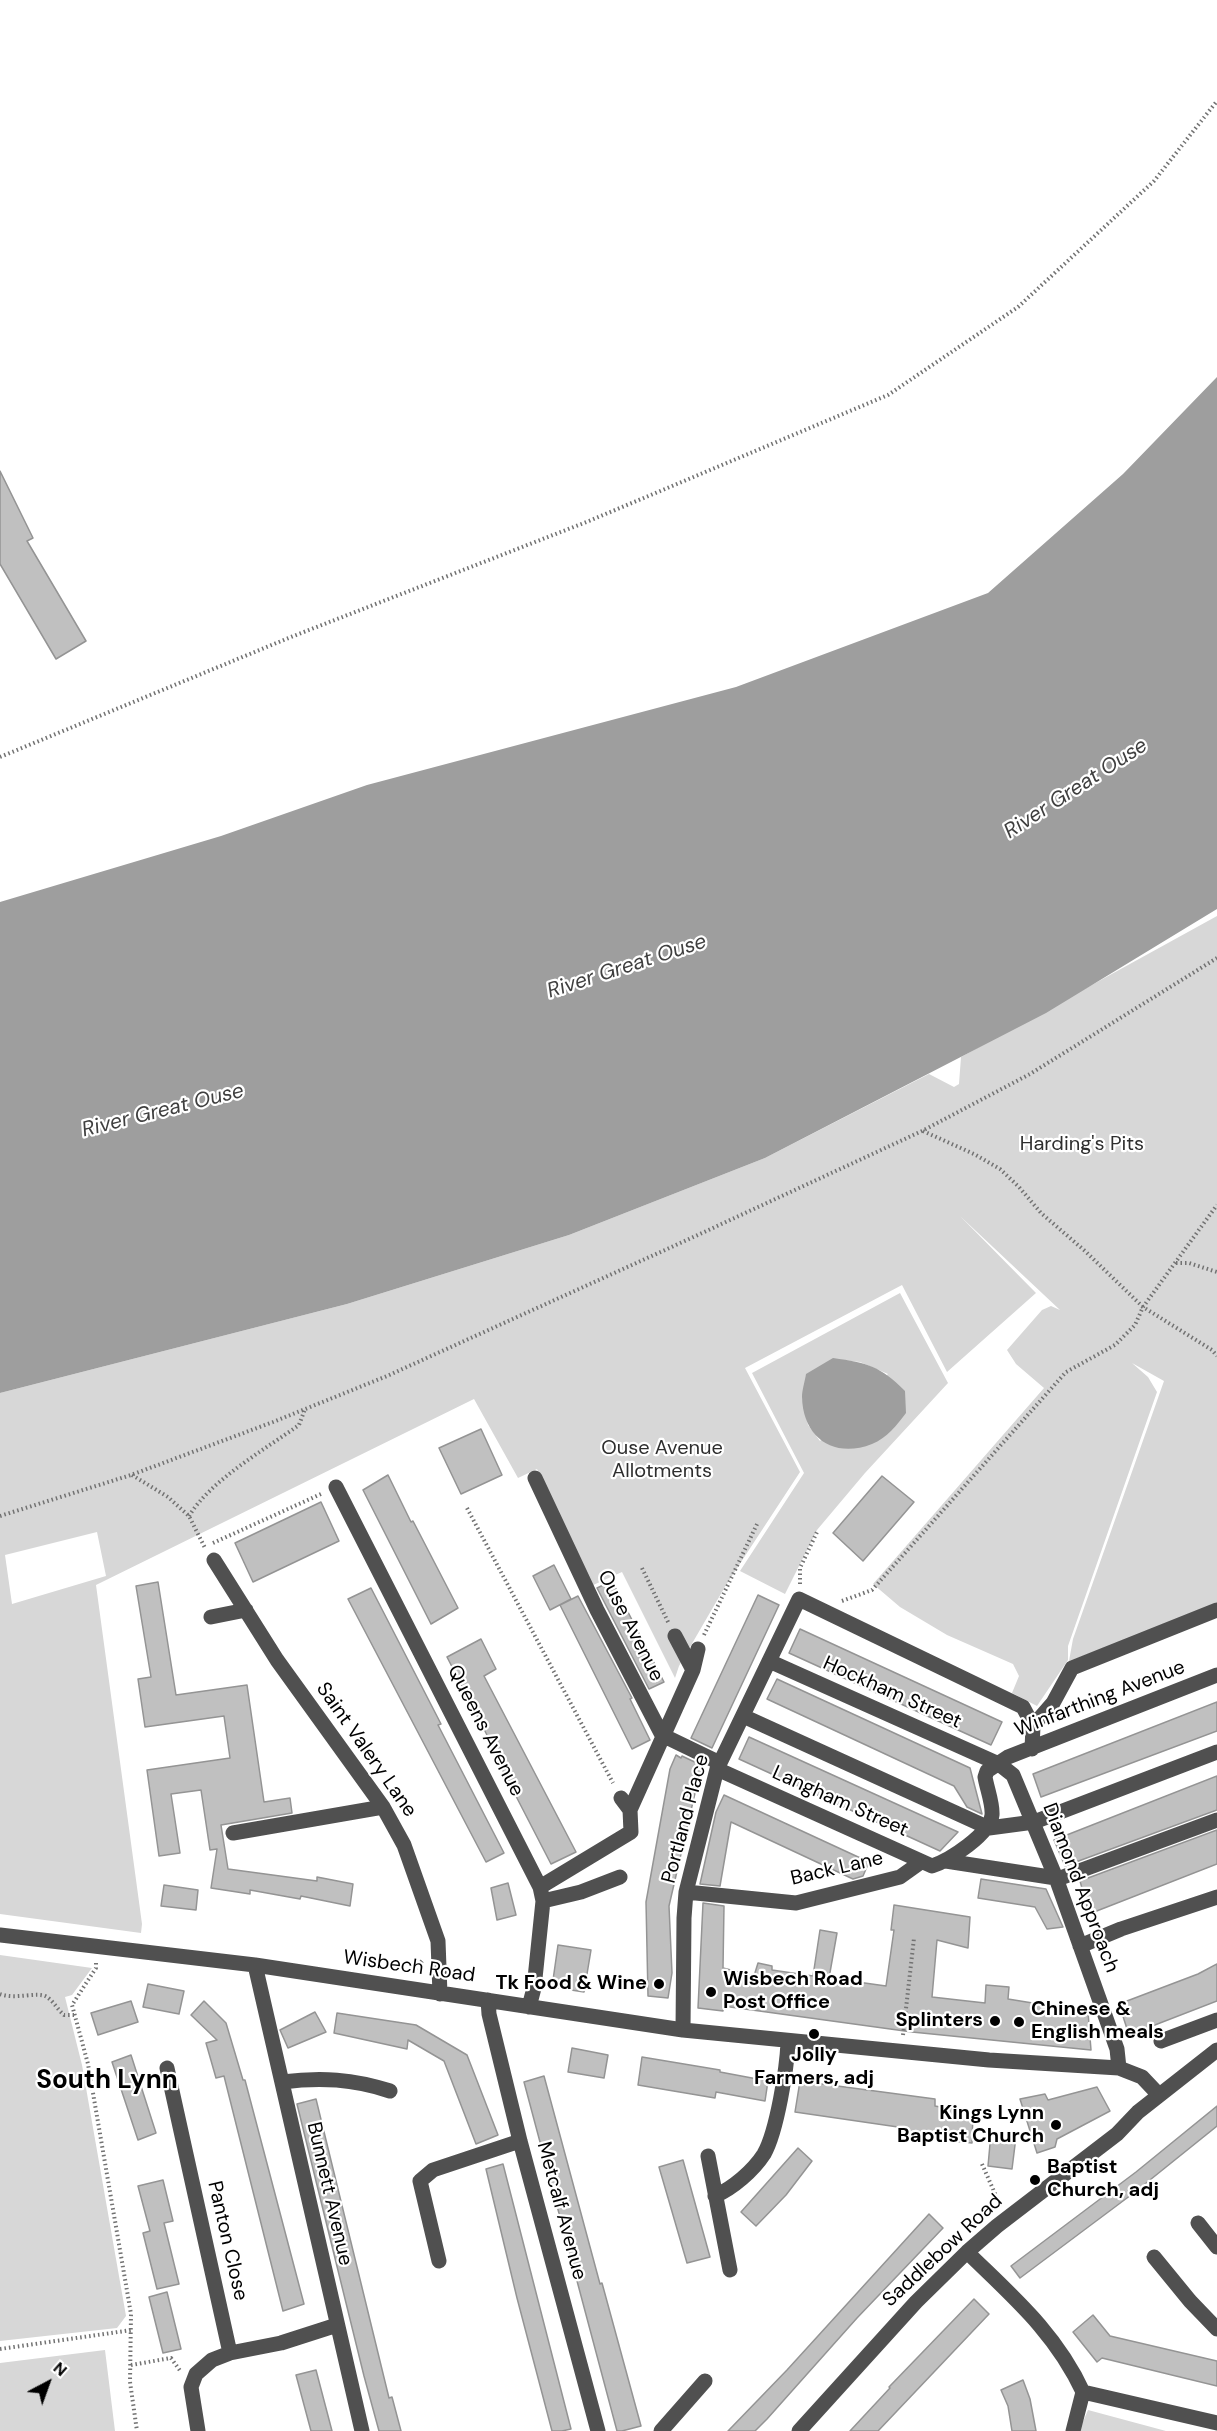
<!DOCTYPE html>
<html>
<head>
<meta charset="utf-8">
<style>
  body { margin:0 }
  #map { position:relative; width:1217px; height:2431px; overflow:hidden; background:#fff; font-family:"DM Sans",sans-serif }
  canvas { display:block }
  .north { position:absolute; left:18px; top:2353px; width:60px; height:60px; -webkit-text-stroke:4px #fff; paint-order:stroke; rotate:41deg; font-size:16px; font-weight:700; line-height:24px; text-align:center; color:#000 }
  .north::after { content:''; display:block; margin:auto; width:21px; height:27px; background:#000; clip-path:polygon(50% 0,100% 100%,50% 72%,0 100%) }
</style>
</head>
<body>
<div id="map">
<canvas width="1217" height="2431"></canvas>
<div class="north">N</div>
</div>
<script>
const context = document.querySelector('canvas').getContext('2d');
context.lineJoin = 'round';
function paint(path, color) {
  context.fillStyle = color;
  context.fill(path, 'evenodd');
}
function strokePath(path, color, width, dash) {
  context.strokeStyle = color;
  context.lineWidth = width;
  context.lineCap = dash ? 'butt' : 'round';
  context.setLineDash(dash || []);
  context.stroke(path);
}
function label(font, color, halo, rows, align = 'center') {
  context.font = font + ' "DM Sans",sans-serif';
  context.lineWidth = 4.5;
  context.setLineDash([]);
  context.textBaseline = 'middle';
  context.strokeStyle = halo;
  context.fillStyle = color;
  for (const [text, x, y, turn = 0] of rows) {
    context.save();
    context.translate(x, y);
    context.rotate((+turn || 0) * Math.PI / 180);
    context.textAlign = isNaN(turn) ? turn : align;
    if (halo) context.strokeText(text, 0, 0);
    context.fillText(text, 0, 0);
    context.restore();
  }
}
paint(new Path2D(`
  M 1217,916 L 1217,1606 L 1069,1661 L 1073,1639 L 1164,1381 L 1132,1363 L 1148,1377 L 1157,1392 L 1068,1646 L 1068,1660 L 1037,1706 L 1012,1693 L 1019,1676 L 1013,1664 L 947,1635 L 900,1607 L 873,1584 L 1044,1388 L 1016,1364 L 1007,1350 L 1042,1310 L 1051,1306 L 1060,1310 L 960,1216 L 1036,1293 L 947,1372 L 902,1285 L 745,1368 L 800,1472 L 726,1585 L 679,1666 L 675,1678 L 622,1572 L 591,1586 L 537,1469 L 518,1478 L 474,1399 L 96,1585 L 142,1924 L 141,1933 L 0,1914 L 0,1393 L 347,1304 L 569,1235 L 765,1158 L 929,1074 L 954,1087 L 959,1084 L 961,1057 ZM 97,1532 L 106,1576 L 12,1604 L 5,1555 Z
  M 900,1293 L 948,1383 L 865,1473 L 817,1530 L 785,1594 L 740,1571 L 804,1473 L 752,1373 ZM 833,1359 L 860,1362 L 888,1374 L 820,1441 L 808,1425 L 802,1397 Z
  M 0,1955 L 92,1968 L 72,1995 L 65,1997 L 82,2065 L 126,2316 L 117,2328 L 0,2341 Z
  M 105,2350 L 115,2431 L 0,2431 L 0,2363 Z
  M 1088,2410 L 1166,2431 L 1079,2431 Z`), '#d7d7d7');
paint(new Path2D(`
  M 1217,377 L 1217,909 L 1046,1013 L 765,1158 L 569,1235 L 347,1304 L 0,1393 L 0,902 L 221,836 L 367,785 L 736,687 L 988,593 L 1123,474 Z
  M 833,1358 C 868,1363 880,1366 905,1391 L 906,1413 C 897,1425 887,1438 872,1444 C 834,1459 803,1438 802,1397 C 802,1390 805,1381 806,1374 Z`), '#9e9e9e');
const building = new Path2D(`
  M 0,471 L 33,538 L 27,541 L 86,641 L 56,659 L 0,564 Z
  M 481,1429 L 502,1475 L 461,1494 L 439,1448 Z
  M 388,1475 L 411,1522 L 413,1521 L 458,1608 L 431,1624 L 363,1490 Z
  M 882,1476 L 914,1502 L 863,1561 L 833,1533 Z
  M 321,1502 L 339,1541 L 253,1582 L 235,1543 Z
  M 554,1565 L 571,1599 L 550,1610 L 533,1576 Z
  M 612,1581 L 664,1682 L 649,1689 L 597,1588 Z
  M 158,1582 L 176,1695 L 247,1685 L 264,1802 L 290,1798 L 292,1813 L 221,1825 L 228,1869 L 317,1881 L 317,1877 L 353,1884 L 350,1906 L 301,1896 L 300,1899 L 250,1890 L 250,1894 L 211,1888 L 217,1849 L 210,1850 L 201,1790 L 171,1794 L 180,1853 L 159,1856 L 147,1770 L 230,1758 L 224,1716 L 145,1727 L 138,1679 L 151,1677 L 136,1586 Z
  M 371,1588 L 441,1724 L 438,1725 L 504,1853 L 486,1862 L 348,1599 Z
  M 758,1595 L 779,1605 L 712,1748 L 691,1738 Z
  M 578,1596 L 632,1698 L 630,1699 L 650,1740 L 632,1749 L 560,1605 Z
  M 800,1629 L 1002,1722 L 991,1745 L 789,1653 Z
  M 481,1639 L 496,1669 L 484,1676 L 576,1852 L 551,1864 L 487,1740 L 489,1739 L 447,1657 Z
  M 777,1679 L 970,1768 L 982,1814 L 967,1807 L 954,1786 L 767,1699 Z
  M 1217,1702 L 1217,1731 L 1041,1797 L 1033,1774 Z
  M 749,1737 L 958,1832 L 940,1851 L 739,1759 Z
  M 676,1755 L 681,1758 L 682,1756 L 703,1766 L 698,1780 L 669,1906 L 672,1973 L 668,1998 L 648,1996 L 646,1902 L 670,1769 Z
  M 1217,1776 L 1217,1810 L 1065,1866 L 1054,1840 Z
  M 724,1795 L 869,1862 L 863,1876 L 853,1879 L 731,1822 L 720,1886 L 700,1884 L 716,1812 Z
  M 1217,1830 L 1217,1864 L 1089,1914 L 1080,1881 Z
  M 981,1879 L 1046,1889 L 1063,1927 L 1047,1929 L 1035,1907 L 978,1898 Z
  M 508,1883 L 516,1915 L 497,1920 L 491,1888 Z
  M 164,1885 L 198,1890 L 196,1910 L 161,1906 Z
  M 703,1903 L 724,1906 L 723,1968 L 754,1976 L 758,1963 L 772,1966 L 772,1970 L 813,1976 L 820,1930 L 837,1933 L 829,1978 L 886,1986 L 894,1930 L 891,1930 L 894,1905 L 970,1917 L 968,1948 L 937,1940 L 932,1997 L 985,2003 L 986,1985 L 1009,1987 L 1008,1999 L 1088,2012 L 1091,2050 L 912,2032 L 723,2006 L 723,2011 L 698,2008 Z
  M 558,1945 L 591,1950 L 584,1992 L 552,1987 Z
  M 1217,1964 L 1217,2001 L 1129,2035 L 1119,2004 L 1198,1974 Z
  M 148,1984 L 184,1991 L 179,2014 L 143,2007 Z
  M 131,2001 L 138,2022 L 98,2035 L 91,2013 Z
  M 204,2001 L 226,2023 L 243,2080 L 245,2080 L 304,2304 L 283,2311 L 224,2076 L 216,2078 L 206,2043 L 217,2040 L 191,2015 Z
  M 315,2012 L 326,2032 L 288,2048 L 280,2030 Z
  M 337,2013 L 416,2025 L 467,2055 L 498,2135 L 476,2144 L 444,2061 L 408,2040 L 407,2049 L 334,2033 Z
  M 572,2048 L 608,2055 L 604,2078 L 568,2072 Z
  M 131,2055 L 156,2133 L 138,2140 L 112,2062 Z
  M 642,2057 L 720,2070 L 720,2072 L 768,2081 L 765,2101 L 716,2092 L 715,2098 L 638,2085 Z
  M 544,2076 L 600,2284 L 602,2283 L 641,2426 L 622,2431 L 617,2431 L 524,2082 Z
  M 800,2081 L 935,2099 L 935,2106 L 973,2113 L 972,2143 L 952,2141 L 952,2136 L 898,2131 L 898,2127 L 795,2112 Z
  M 1097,2087 L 1110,2111 L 1057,2139 L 1055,2147 L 1037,2153 L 1020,2099 L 1045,2094 L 1048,2100 Z
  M 316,2099 L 389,2398 L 392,2397 L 401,2431 L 379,2431 L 364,2376 L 297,2104 Z
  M 1217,2106 L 1217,2126 L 1135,2192 L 1020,2278 L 1011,2266 L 1136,2172 Z
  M 991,2133 L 1016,2137 L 1012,2169 L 988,2166 Z
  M 798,2148 L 812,2161 L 786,2195 L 756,2226 L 741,2212 Z
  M 683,2160 L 710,2257 L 687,2263 L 659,2167 Z
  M 503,2164 L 571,2429 L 562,2431 L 552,2431 L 517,2298 L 486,2169 Z
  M 163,2180 L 173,2221 L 164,2223 L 179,2284 L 157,2289 L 143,2233 L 150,2231 L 138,2186 Z
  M 929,2214 L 943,2228 L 857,2318 L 767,2419 L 755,2431 L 728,2431 L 787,2370 Z
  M 167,2292 L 181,2349 L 163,2353 L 149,2297 Z
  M 974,2299 L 989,2314 L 878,2431 L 850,2431 L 890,2388 L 889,2387 Z
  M 1093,2315 L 1110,2336 L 1217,2361 L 1217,2386 L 1102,2358 L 1097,2362 L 1073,2332 Z
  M 316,2370 L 332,2431 L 311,2431 L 296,2375 Z
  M 1023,2380 L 1030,2399 L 1036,2431 L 1012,2431 L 1008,2406 L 1001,2390 Z`);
paint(building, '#c0c0c0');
strokePath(building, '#949494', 1.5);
strokePath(new Path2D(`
  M 0,757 L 291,637 L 589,521 L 888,395 L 1018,307 L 1154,181 L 1217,101
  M 923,1131 L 974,1154 L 1000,1169 L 1019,1187 L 1041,1213 L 1085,1251 L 1143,1307 L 1212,1350 L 1217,1356
  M 1176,1263 L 1189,1263 L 1217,1272
  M 132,1475 L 168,1497 L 189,1516 L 205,1548
  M 467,1508 L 613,1783
  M 0,1516 L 131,1475 L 273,1422 L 387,1376 L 687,1240 L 922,1131 L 1030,1074 L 1217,958
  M 189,1516 C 211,1480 264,1450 299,1425 L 305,1409
  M 213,1543 L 321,1494
  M 642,1568 L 669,1624
  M 800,1584 L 800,1568 L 817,1532
  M 842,1601 L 872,1590 L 1066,1372 L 1115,1345 L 1135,1325 L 1143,1307 L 1217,1205
  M 704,1635 L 758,1522
  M 96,1963 L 96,1968 L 72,2005 L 88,2064 L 131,2314 L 130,2382 L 137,2431
  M 412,1972 L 423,1960
  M 0,1994 C 16,2000 38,1991 47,1997 C 54,2002 58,2010 64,2015 L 74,2015
  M 903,2035 L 914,1938
  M 982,2164 L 1000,2205
  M 0,2349 L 132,2330
  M 131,2365 L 171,2358 L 181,2372`), '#727272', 4, [1.5, 3]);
strokePath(new Path2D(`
  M 535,1478 L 597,1610 L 662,1735 L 720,1763
  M 336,1487 L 540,1887 L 543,1901 L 534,1988 L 529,2007
  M 214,1560 L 277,1660 L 383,1807 L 404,1845 L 438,1941 L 440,1994
  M 211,1617 L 246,1610
  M 675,1636 L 693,1670 L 698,1649
  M 769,1661 L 999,1764 L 1013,1775 L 1056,1878 L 1117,2049 L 1119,2068
  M 743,1716 L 989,1828 L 1034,1822 L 1217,1752
  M 1033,1726 L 1053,1703 L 1072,1668 L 1217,1610
  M 717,1769 L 932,1866 C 950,1860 990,1834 992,1815 C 993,1804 987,1789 985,1777 L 987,1771 L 1008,1757 L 1217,1675
  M 630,1810 L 693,1670
  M 233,1833 L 383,1807
  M 946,1861 L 1056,1878 L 1063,1877 L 1217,1820
  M 540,1887 L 631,1832 L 630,1810 L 621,1798
  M 686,1892 L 796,1903 L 900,1877 L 921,1862
  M 543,1901 L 581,1892 L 620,1877
  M 0,1935 L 255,1965 L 683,2030 L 989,2060 L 1119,2068 L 1142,2077 L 1159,2095
  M 1080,1946 L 1121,1929 L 1217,1897
  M 255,1965 L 362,2431
  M 488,2000 L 489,2014 L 520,2141 L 598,2431
  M 683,2030 L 684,1918 L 686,1892 L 717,1769 L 799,1599 L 1023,1707 L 1033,1726 L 1032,1749
  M 1161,2041 L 1217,2020
  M 167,2068 L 230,2353
  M 282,2082 C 321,2077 353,2079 390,2091
  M 708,2156 L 730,2270
  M 715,2196 C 733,2188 753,2171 764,2154 C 777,2131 787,2068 788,2042
  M 1198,2223 L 1217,2247
  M 967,2252 C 1012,2296 1056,2333 1083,2392 L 1073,2431
  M 1154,2257 L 1190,2301 L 1217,2329
  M 439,2261 L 420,2181 L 433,2170 L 520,2141
  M 1083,2392 L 1217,2423
  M 198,2431 L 191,2387 L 196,2374 L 212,2360 L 230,2353 L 281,2343 L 337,2325
  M 661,2431 L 705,2381
  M 799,2431 L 916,2302 L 967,2252 L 997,2226 L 1117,2134 L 1138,2112 L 1217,2050`), '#505050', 15);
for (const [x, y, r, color] of [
  [659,1984,6,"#000"],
  [711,1992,6,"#000"],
  [995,2021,6,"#000"],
  [1019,2022,6,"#000"],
  [814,2034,6,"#000"],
  [1056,2125,6,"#000"],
  [1035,2180,6,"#000"]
]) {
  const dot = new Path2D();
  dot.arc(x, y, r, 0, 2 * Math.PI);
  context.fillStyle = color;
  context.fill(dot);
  strokePath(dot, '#fff', 2);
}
label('20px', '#2e2e2e', '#fff', [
  ["Harding's Pits",1082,1145],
  ["Ouse Avenue",662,1449],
  ["Allotments",662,1472]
]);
label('20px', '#000', '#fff', [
  ["Ouse Avenue",630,1626,63],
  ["Hockham Street",892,1693,24],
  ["Winfarthing Avenue",1100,1699,-21],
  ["Queens Avenue",485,1731,63],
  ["Saint Valery Lane",366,1750,55],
  ["Langham Street",840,1802,24],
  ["Portland Place",686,1819,-75],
  ["Back Lane",837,1869,-13],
  ["Diamond Approach",1080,1888,69],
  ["Wisbech Road",409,1967,8],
  ["Bunnett Avenue",329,2194,77],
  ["Metcalf Avenue",561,2211,75],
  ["Panton Close",227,2241,77],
  ["Saddlebow Road",943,2251,-43]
]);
label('bold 20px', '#000', '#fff', [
  ["Wisbech Road",723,1980],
  ["Post Office",723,2003],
  ["Tk Food & Wine",647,1984,"right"],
  ["Chinese &",1031,2010],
  ["English meals",1031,2033],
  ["Splinters",983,2021,"right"],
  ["Jolly",814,2056,"center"],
  ["Farmers, adj",814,2079,"center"],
  ["Kings Lynn",1044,2114,"right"],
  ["Baptist Church",1044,2137,"right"],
  ["Baptist",1047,2168],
  ["Church, adj",1047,2191]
], 'left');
label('italic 21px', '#3f3f3f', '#fff', [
  ["River Great Ouse",1076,789,-33],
  ["River Great Ouse",627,967,-18],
  ["River Great Ouse",163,1111,-14]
]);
label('bold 26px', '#000', '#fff', [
  ["South Lynn",107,2081]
]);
</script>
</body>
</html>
